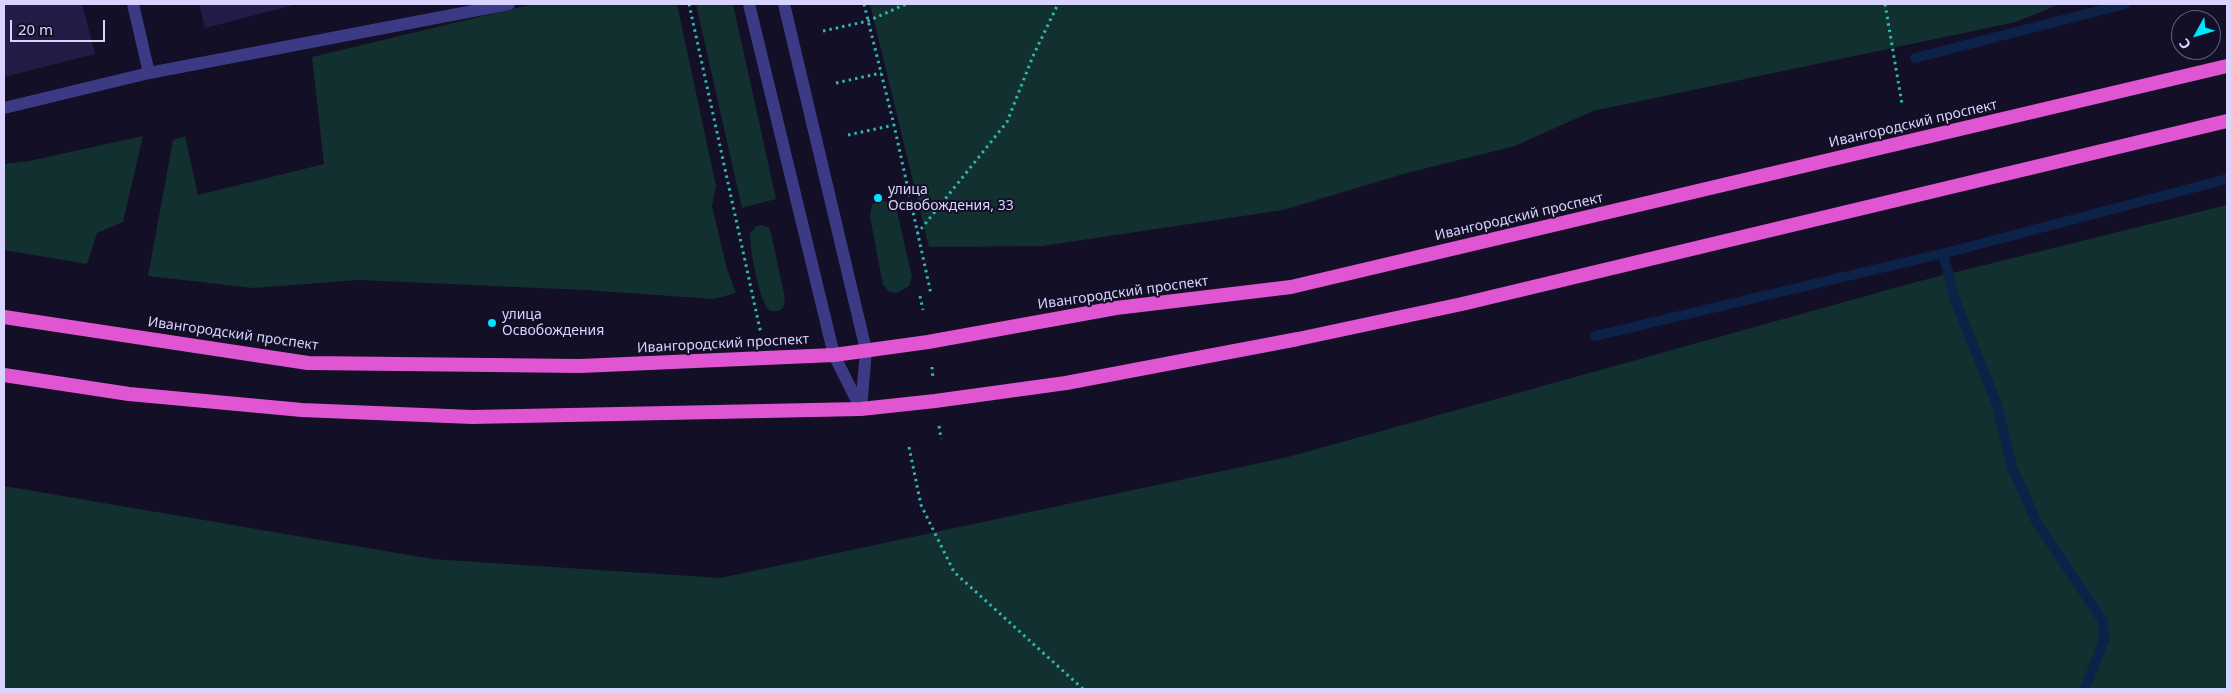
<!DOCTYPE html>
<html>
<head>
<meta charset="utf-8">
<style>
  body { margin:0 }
  #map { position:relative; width:2231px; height:693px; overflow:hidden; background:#130f26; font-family:"Noto Sans",sans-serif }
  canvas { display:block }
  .frame { position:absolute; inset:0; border:5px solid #d9d4ff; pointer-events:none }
  .north { position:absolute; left:2171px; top:10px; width:50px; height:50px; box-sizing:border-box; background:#130f26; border:1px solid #625e7d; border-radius:50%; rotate:231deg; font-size:14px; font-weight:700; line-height:20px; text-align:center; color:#d9d4ff }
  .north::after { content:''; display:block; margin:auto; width:18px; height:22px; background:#00e5ff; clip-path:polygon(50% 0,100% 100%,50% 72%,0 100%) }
  .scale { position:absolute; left:10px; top:20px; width:95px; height:22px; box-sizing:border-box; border:2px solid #d9d4ff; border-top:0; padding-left:6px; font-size:15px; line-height:18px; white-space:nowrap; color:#d9d4ff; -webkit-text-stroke:4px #130f26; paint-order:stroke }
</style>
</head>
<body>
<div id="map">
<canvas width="2231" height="693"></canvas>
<div class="frame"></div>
<div class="north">С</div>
<div class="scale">20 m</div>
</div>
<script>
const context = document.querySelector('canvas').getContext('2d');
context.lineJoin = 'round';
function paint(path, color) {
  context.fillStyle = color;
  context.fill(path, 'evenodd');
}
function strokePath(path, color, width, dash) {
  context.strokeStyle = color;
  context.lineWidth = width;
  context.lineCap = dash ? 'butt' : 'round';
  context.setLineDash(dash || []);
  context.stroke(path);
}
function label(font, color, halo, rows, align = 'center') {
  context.font = font + ' "Noto Sans",sans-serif';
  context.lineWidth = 4;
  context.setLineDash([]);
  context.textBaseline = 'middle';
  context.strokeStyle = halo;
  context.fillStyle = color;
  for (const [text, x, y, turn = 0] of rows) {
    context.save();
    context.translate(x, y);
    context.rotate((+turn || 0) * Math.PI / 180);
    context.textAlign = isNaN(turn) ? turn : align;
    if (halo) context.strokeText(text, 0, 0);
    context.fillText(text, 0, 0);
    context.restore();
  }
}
paint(new Path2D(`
  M 533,4 L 677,4 L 716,186 L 712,206 L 727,269 L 736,293 L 714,299 L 585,290 L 359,280 L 253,288 L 148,276 L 173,140 L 185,136 L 198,195 L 324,164 L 312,57 Z
  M 696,4 L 733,4 L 776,199 L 742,208 Z
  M 870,4 L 2060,4 L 2016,22 L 1593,111 L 1515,146 L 1403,174 L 1283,210 L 1042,246 L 929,247 Z
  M 143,136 L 123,222 L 97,233 L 87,264 L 4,250 L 4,164 L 29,161 Z
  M 881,200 L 891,203 L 897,211 L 912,277 L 909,286 L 897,293 L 890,292 L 883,285 L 870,217 L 872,205 Z
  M 2227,205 L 2227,689 L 4,689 L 4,486 L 432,559 L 720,578 L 1288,457 L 1916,282 Z
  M 761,225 L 769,228 L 771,233 L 785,299 L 783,308 L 779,311 L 770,311 C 759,302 750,249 750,234 L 756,226 Z`), '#12302f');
strokePath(new Path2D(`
  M 1915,58 L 2125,4
  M 1943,254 L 1955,300 L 1997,405 L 2012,467 L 2036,521 L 2103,621 L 2104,640 L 2085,689
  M 1595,336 L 1957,250 L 2227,179`), '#0c2248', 10);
paint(new Path2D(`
  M 4,4 L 82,4 L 95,54 L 4,77 Z
  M 199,4 L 298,4 L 205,28 Z`), '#241b47');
strokePath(new Path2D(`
  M 689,4 L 761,334
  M 864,4 L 894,125 L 931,294
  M 1885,4 L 1902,104
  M 823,31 L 868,21 L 906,4
  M 836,83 L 881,73
  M 848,135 L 894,125
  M 917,234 L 1007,122 L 1033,56 L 1058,4
  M 920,296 L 923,310
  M 932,367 L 933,379
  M 939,426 L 941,439
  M 909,447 L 921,505 L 954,572 L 1083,689`), '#2fb8b0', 3, [2.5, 4]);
strokePath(new Path2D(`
  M 133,4 L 149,73
  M 4,108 L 149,73 L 509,4`), '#3d3a85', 12);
strokePath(new Path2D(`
  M 749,4 L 834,355 L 861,409
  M 784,4 L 866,350 L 861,409`), '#3d3a85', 12);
strokePath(new Path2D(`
  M 4,317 L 308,363 L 580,366 L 834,355 L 928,342 L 1116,308 L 1291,287 L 2227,66
  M 4,375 L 129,394 L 302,410 L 472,417 L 861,409 L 935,401 L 1066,383 L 1298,339 L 1462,304 L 2227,121`), '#e055d1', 14);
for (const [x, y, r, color] of [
  [878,198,5,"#00e5ff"],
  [492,323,5,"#00e5ff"]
]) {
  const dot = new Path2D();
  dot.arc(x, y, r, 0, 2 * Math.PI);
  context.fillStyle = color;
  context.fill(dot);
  strokePath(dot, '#130f26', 2);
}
label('14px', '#d9d4ff', '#130f26', [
  ["Ивангородский проспект",1913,124,-13],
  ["Ивангородский проспект",1519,217,-13],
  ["Ивангородский проспект",1123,293,-8],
  ["Ивангородский проспект",233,334,8],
  ["Ивангородский проспект",723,344,-3]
]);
label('14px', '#d9d4ff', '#130f26', [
  ["улица",888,190],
  ["Освобождения, 33",888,206],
  ["улица",502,315],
  ["Освобождения",502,331]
], 'left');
</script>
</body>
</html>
